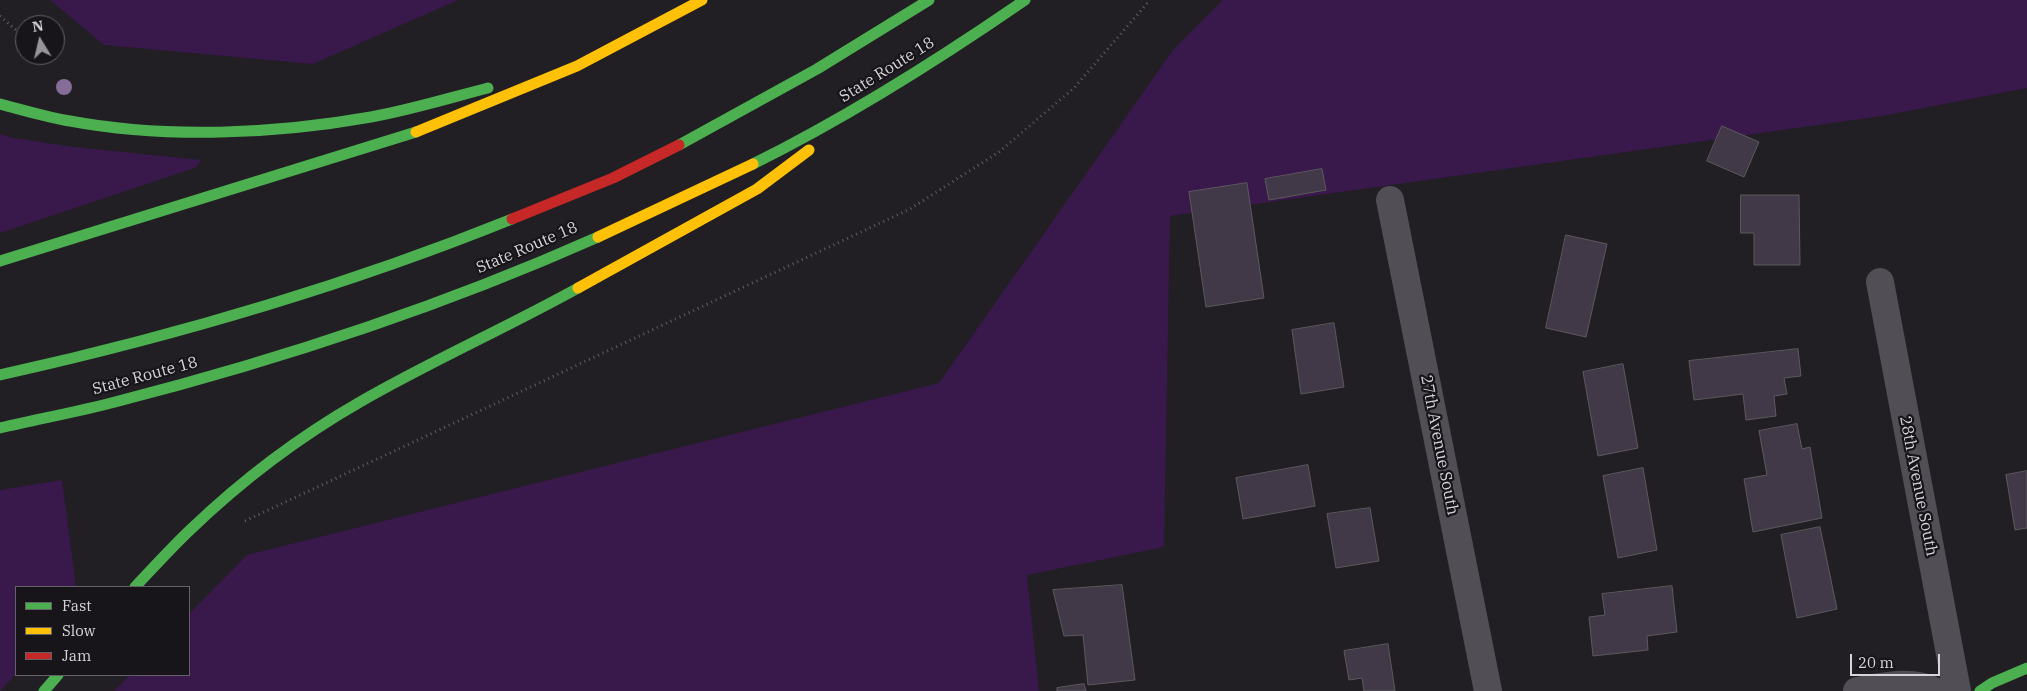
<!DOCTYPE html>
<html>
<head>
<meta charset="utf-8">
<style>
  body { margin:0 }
  #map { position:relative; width:2027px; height:691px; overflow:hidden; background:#211f23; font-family:"IBM Plex Serif",serif }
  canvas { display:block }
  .legend { position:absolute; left:15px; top:586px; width:175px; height:90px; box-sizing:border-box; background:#18151a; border:1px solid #646266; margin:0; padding:6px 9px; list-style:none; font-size:15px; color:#d7d5d9 }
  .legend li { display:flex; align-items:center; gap:10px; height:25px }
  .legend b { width:25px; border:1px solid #646266 }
  .north { position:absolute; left:15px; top:15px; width:50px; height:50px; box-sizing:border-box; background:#18151a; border:1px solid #646266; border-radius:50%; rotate:351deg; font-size:14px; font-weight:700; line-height:20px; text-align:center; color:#d7d5d9 }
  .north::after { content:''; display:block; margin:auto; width:18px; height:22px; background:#979599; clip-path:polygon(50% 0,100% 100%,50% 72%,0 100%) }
  .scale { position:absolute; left:1850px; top:654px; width:90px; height:22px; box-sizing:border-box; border:2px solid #d7d5d9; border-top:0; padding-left:6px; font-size:15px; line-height:18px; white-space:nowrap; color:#d7d5d9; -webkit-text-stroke:4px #18151a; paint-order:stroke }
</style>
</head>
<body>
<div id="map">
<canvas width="2027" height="691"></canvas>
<ul class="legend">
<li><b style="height:6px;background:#4caf50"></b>Fast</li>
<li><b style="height:6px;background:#ffc107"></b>Slow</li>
<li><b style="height:6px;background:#c62828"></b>Jam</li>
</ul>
<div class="north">N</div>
<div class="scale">20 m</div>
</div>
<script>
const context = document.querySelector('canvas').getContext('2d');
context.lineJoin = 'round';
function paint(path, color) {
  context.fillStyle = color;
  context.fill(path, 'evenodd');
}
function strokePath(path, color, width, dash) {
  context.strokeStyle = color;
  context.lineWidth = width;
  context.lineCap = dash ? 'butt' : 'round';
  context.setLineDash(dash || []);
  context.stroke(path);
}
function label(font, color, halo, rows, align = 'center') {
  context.font = font + ' "IBM Plex Serif",serif';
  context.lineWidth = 4.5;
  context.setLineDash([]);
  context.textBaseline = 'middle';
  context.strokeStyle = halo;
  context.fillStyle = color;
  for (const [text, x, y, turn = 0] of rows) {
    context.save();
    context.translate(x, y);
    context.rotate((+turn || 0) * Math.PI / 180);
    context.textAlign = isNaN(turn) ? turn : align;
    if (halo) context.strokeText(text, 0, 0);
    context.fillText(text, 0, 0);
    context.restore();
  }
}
paint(new Path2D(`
  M 50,0 L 458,0 L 313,64 L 104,45 Z
  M 1223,0 L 2027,0 L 2027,88 L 1882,116 L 1170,216 L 1164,547 L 1027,575 L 1039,691 L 114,691 L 130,675 L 189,675 L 189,614 L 247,555 L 939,383 L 1173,50 Z
  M 0,134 L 14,138 L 74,147 L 201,160 L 197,167 L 0,233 Z
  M 62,480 L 76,587 L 16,587 L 16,674 L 0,691 L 0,490 Z`), '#39184b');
const building = new Path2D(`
  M 1722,126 L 1759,142 L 1744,177 L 1707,161 Z
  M 1322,169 L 1326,190 L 1269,200 L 1265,179 Z
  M 1247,183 L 1264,298 L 1206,307 L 1189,192 Z
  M 1741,195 L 1799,195 L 1800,265 L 1754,265 L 1754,233 L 1741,233 Z
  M 1566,235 L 1607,244 L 1586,337 L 1546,328 Z
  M 1334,323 L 1344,387 L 1301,394 L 1292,330 Z
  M 1798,349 L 1801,376 L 1784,378 L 1787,394 L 1774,396 L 1776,416 L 1746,420 L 1743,394 L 1694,400 L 1689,361 Z
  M 1623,364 L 1638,448 L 1598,456 L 1583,372 Z
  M 1797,424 L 1802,449 L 1810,447 L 1822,518 L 1753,532 L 1744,479 L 1767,475 L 1759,431 Z
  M 1308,465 L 1315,506 L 1243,519 L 1236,478 Z
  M 1643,468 L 1657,550 L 1618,558 L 1603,476 Z
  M 2027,471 L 2027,528 L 2015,530 L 2006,475 Z
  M 1370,508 L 1379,561 L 1336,568 L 1327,514 Z
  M 1820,527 L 1837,609 L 1797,618 L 1781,535 Z
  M 1122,585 L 1135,680 L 1088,685 L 1083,635 L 1064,636 L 1053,590 Z
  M 1672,586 L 1677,632 L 1647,636 L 1648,650 L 1593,656 L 1589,617 L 1605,615 L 1602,594 Z
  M 1388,644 L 1395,691 L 1364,691 L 1362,678 L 1349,680 L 1344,651 Z
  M 1084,684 L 1086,691 L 1057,691 L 1057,688 Z`);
paint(building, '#423948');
strokePath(building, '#5c5a5d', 1);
strokePath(new Path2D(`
  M 0,16 L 25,38
  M 245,521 L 910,209 L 999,152 L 1074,88 L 1150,0`), '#615d63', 3, [1, 4]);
strokePath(new Path2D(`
  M 1390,200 L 1488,691
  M 1880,282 L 1957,691
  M 1857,691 C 1881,687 1911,679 1934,691`), '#524e56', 28);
strokePath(new Path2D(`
  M 0,104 C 23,110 46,117 70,121 C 166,139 275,134 371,117 C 410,110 449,98 488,88
  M 679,145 L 817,69 L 929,0
  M 753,164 C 848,117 938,60 1025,0
  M 0,261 L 416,132
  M 0,375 C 175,336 346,286 512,219
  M 0,428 C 38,419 77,412 115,402 C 279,360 443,306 598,237
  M 135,587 C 153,568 171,548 190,530 C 241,481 299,437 360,402 C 431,361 506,328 578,288
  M 44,691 L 58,675
  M 1980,691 L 1992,683 L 2027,668`), '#4caf50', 11);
strokePath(new Path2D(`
  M 416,132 L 577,66 L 702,0
  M 598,237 L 753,164
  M 578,288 L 757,189 L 809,150`), '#ffc107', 11);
strokePath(new Path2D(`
  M 512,219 L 613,178 L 679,145`), '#c62828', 11);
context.fillStyle = '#866d98';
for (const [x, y] of [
  [64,87]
]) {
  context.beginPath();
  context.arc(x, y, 8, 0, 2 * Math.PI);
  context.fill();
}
label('16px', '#d7d5d9', '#18151a', [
  ["State Route 18",887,70,-32],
  ["State Route 18",527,248,-23],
  ["State Route 18",145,376,-15],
  ["27th Avenue South",1439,445,79],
  ["28th Avenue South",1918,486,79]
]);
</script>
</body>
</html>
